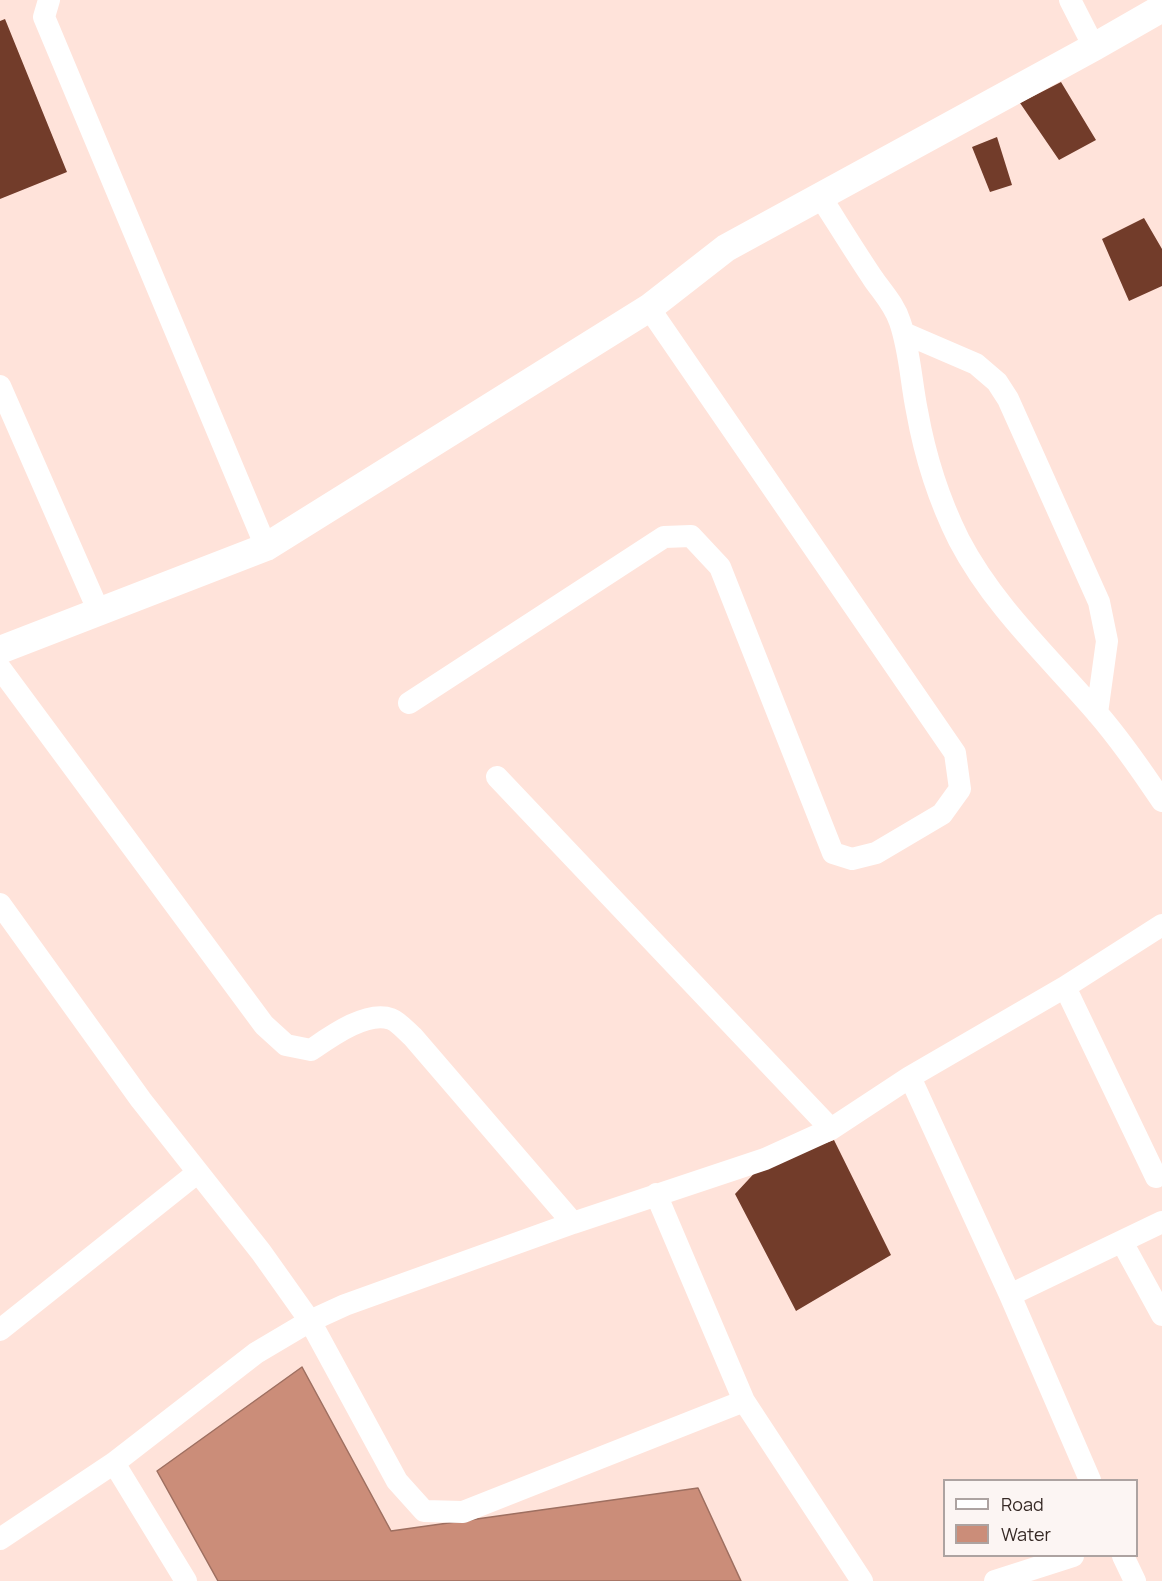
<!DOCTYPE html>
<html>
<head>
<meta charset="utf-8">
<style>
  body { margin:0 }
  #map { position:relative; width:1162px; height:1581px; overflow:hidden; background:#ffe3da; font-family:Manrope,sans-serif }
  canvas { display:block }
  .legend { position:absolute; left:943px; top:1479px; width:195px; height:78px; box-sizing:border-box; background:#fcf5f3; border:2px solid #ada3a1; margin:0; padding:8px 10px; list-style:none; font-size:18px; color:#362925 }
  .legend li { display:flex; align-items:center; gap:12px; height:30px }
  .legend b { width:30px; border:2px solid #ada3a1 }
</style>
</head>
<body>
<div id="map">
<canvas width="1162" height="1581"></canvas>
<ul class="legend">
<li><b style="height:8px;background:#fff"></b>Road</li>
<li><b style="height:16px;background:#cb8d79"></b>Water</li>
</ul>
</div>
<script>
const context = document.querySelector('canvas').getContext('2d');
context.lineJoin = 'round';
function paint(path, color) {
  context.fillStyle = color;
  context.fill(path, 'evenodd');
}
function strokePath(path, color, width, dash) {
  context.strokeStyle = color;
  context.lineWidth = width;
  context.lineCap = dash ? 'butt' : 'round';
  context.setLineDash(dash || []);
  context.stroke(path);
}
const water = new Path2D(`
  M 302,1367 L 391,1531 L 698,1488 L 741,1581 L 218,1581 L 157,1471 Z`);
paint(water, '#cb8d79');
strokePath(water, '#9e6f60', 1.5);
paint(new Path2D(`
  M 5,19 L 67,172 L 0,199 L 0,21 Z
  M 1061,82 L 1096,140 L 1059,160 L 1020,103 Z
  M 997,137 L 1012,185 L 990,192 L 972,147 Z
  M 1144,218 L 1162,249 L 1162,286 L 1129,301 L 1102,239 Z
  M 834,1140 L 891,1255 L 796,1311 L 735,1194 L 761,1166 Z`), '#723c2a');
strokePath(new Path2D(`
  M 49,0 L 44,17 L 266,547
  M 1070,0 L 1094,47
  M 820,196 C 838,224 855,252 874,280 C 884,294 895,306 900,322 C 910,351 911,382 917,411 C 925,456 939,500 959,540 C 994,607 1049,657 1098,714 C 1122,742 1142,771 1162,801
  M 904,333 L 976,364 L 997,382 L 1008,399 L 1099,602 L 1107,641 L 1097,713
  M 0,386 L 99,612
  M 0,668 L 264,1025 L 286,1045 L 311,1050 C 330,1037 367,1010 391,1019 C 399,1022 407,1032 413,1037 L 573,1223
  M 409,703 L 664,537 L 691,536 L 720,567 L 833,853 L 852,859 L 876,853 L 942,814 L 960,789 L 955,753 L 649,308
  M 497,777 L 831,1129
  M 0,904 L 141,1100 L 261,1252 L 310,1321 L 397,1481 L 424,1511 L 463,1512 L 744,1401 L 862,1581
  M 1065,987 L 1156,1177
  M 910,1077 L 1065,987 L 1162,925
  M 656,1194 L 744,1401
  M 1122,1242 L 1162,1315
  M 1010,1295 L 1162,1222
  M 0,1330 L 197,1173
  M 114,1463 L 186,1581
  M 0,1539 L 114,1463 L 256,1353 L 310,1321 L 345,1305 L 573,1223 L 765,1159 L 831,1129 L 910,1077 L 1010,1295 L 1090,1480
  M 1123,1556 L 1135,1581
  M 995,1581 L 1073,1556`), '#fff', 22);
strokePath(new Path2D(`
  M 0,650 L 266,547 L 649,308 L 726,248 L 1094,47 L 1162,8`), '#fff', 28);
</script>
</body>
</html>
